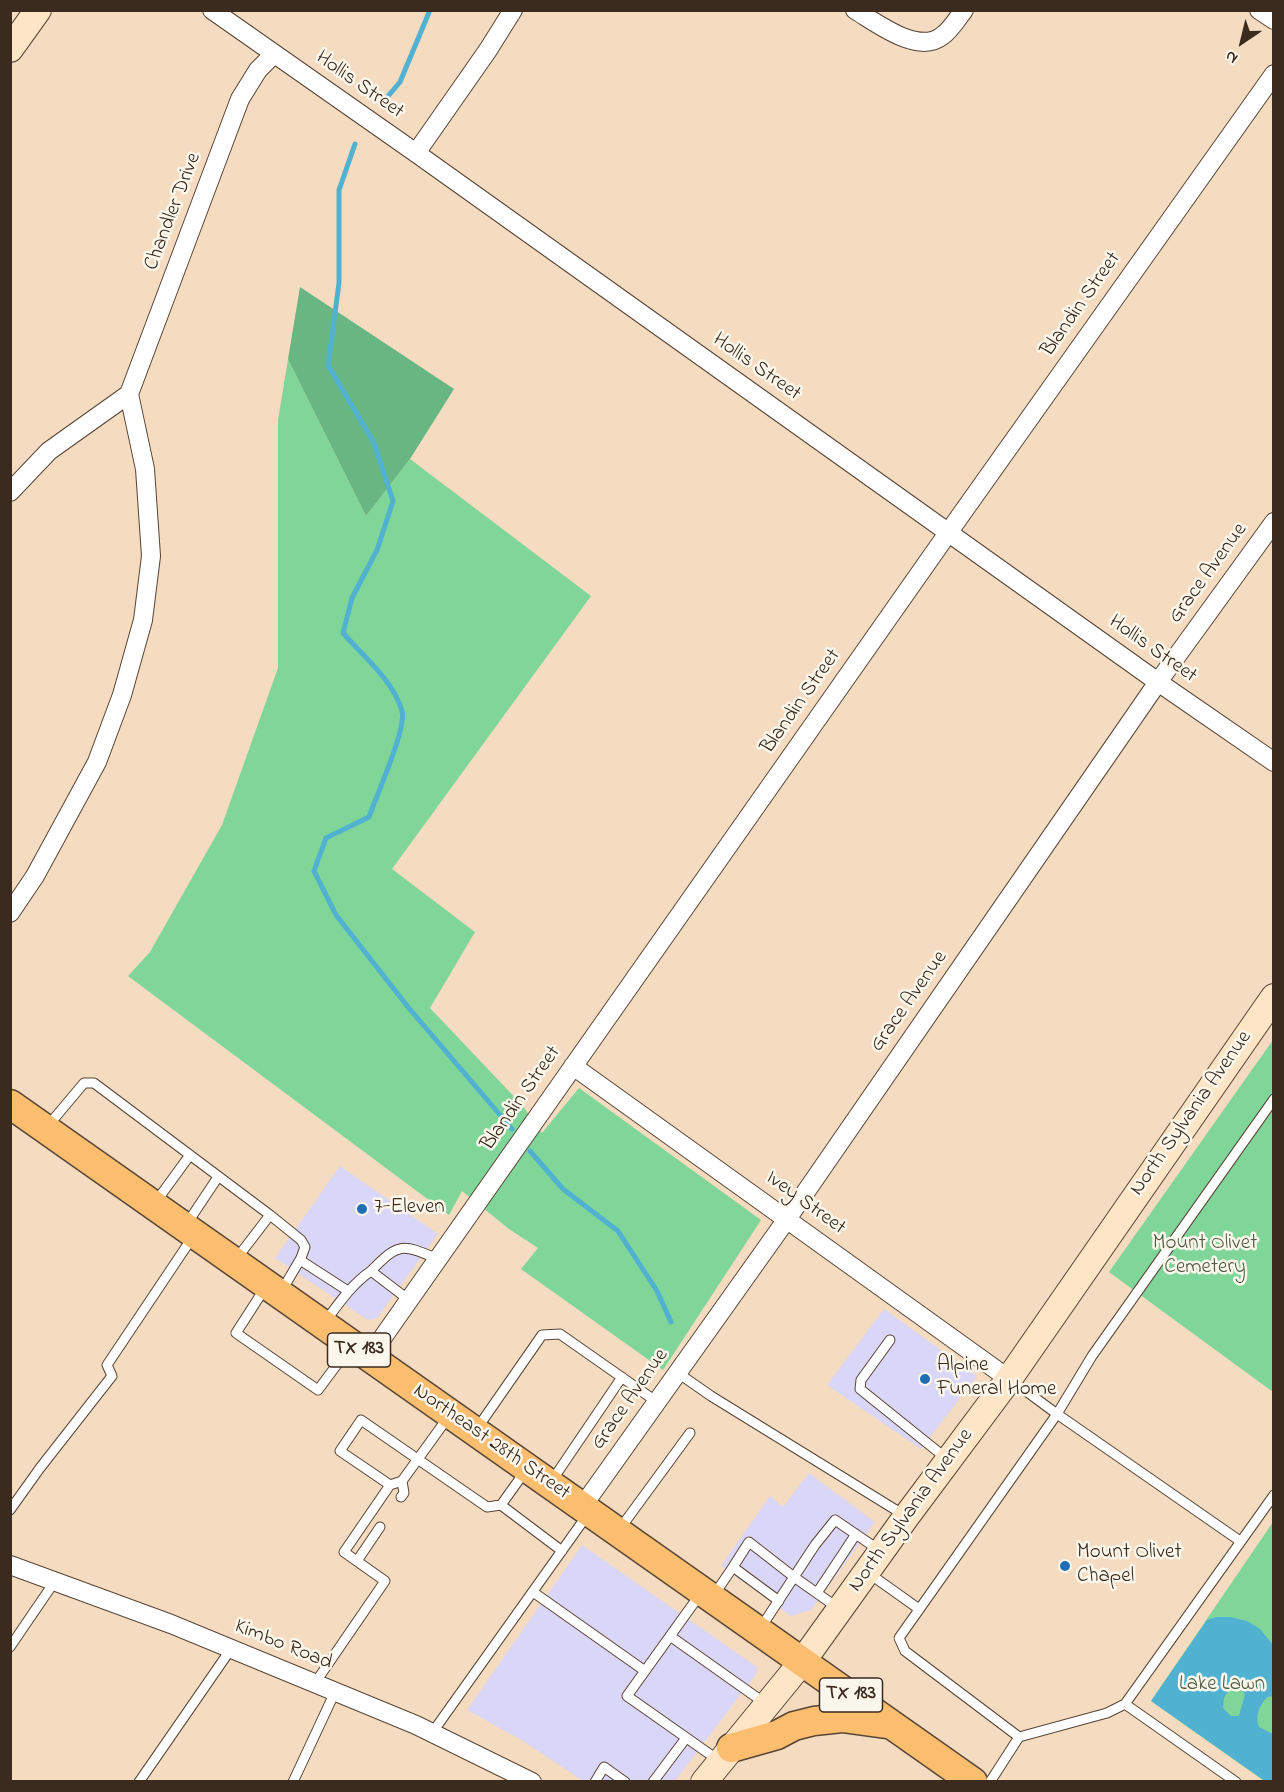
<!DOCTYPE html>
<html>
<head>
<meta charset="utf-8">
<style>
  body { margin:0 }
  #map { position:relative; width:1284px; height:1792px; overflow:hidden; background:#f5dbbf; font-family:"Indie Flower",sans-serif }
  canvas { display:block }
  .frame { position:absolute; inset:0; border:12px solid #3b2a1e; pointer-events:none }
  .north { position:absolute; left:1212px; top:12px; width:60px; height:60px; -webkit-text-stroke:4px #fbf7ec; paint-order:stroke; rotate:215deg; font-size:16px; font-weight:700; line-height:24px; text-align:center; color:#3b2a1e }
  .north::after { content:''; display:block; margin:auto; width:21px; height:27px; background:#3b2a1e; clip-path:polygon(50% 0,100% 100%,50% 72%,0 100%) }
</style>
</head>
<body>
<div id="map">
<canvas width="1284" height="1792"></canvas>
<div class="frame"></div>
<div class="north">N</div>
</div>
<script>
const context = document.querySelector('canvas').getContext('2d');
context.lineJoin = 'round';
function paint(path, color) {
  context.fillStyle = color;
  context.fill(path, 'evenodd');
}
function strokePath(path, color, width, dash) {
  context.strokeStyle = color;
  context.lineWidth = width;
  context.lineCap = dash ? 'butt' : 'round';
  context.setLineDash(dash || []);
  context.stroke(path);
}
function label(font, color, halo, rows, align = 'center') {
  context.font = font + ' "Indie Flower",sans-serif';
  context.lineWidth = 5;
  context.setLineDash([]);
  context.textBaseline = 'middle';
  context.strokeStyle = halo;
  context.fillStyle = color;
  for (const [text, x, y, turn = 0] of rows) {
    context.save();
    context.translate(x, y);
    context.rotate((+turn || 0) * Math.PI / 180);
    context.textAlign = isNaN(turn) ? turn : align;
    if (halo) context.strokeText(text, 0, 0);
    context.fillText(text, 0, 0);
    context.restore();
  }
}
paint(new Path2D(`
  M 340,1166 L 438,1234 L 377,1318 L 368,1320 L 275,1258 Z
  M 884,1309 L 977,1376 L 921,1449 L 827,1385 Z
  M 809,1473 L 875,1522 L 811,1610 L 791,1616 L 721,1566 L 770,1496 L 783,1507 Z
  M 582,1545 L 757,1667 L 757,1673 L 675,1781 L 583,1781 L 523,1741 L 467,1710 Z`), '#dad6f7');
paint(new Path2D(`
  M 288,359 L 366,516 L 410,459 L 591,596 L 392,869 L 475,932 L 430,1008 L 522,1105 L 542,1133 L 579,1088 L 761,1220 L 663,1370 L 521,1269 L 538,1248 L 509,1229 L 462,1191 L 449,1215 L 128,976 L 150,952 L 222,825 L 278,668 L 278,420 Z
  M 1273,1040 L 1273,1392 L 1109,1272 Z
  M 1273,1522 L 1273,1781 L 1264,1781 L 1151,1701 Z`), '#80d599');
paint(new Path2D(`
  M 300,287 L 454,389 L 410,459 L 366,516 L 288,359 Z`), '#68b681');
paint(new Path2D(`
  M 1216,1617 L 1230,1617 L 1247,1621 L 1260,1629 L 1273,1645 L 1273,1696 L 1267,1697 C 1259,1706 1255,1716 1259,1727 L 1273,1734 L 1273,1781 L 1265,1781 L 1151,1701 L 1207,1620 ZM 1240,1689 L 1245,1694 L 1239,1716 L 1231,1716 L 1223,1708 L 1224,1698 L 1229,1690 Z`), '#51b1d0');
strokePath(new Path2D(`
  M 384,101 L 400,82 L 430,10
  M 355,144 L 339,190 L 339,283 L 328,365 L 374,443 L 393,501 L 377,550 L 352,598 L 343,633 C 363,656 393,680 402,711 C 407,728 376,797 369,817 L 326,838 L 314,871 L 336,915 L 408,1007 L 512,1129
  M 530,1151 L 563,1189 L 618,1231 L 657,1291 L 671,1322`), '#51b1d0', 5);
const lane = new Path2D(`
  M 47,1127 L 84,1083 L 94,1083 L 270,1215 L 237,1258
  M 155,1203 L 190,1155
  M 270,1215 L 301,1240 L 305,1247 L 301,1258 L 281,1292
  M 186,1225 L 218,1177
  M 300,1260 L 348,1291
  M 371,1271 C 399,1242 402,1244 438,1259
  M 265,1288 L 236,1333 L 318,1390 L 350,1347
  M 325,1322 C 339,1303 352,1284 371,1271 L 409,1300
  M 890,1340 L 861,1380 L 860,1389 L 947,1459
  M 678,1373 L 711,1396 L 904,1515
  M 1011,1380 L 1057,1414 L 1240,1541
  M 476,1430 L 542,1335 L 560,1334 L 657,1402
  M 526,1470 L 501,1505 L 562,1551
  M 551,1482 L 622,1377
  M 390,1485 L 340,1451 L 361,1420 L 487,1507 L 501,1505
  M 401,1497 L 404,1493 L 402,1481
  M 10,1510 L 40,1468 L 112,1376 L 107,1365 L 192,1238
  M 619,1530 L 690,1433
  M 357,1561 L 380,1527
  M 733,1567 L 749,1542 L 794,1577 L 815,1545 L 835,1520 L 879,1550
  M 867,1572 L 919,1609
  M 533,1592 L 645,1671
  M 701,1593 L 627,1696 L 718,1760
  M 817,1593 L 856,1534
  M 714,1595 L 733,1567 L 779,1601
  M 760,1629 L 794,1577 L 838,1608
  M 670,1636 L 766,1704
  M 10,1647 L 55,1581
  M 315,1683 L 385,1581 L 344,1552 L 390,1485 L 402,1481 L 449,1416
  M 1125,1704 L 1236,1782
  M 432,1733 L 588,1514
  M 1019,1737 L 905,1651 L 899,1638 L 1057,1414 L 1092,1356 L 1274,1099
  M 139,1782 L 231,1649
  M 293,1782 L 335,1692
  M 595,1782 L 604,1767 L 625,1782
  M 653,1782 L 686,1738
  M 990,1782 L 1019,1737 L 1107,1713 L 1125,1704 L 1274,1495`);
const street = new Path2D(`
  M 212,10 L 416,153 L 1158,682 L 1274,762
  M 855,10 C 877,23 918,55 942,36 C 951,30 957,19 964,10
  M 1259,10 L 1274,20
  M 416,153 L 488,50 L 513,10
  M 129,394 L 240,99 L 258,70 L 274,54
  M 10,492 L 49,451 L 129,394
  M 10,913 L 35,876 L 97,762 L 122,695 L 143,620 L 151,556 L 145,469 L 129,394
  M 573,1066 L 1009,1379
  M 369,1357 L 948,533 L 1274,74
  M 582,1507 L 787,1219 L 1158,682 L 1274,522
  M 10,1565 L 171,1624 L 416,1725 L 532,1782`);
const secondary = new Path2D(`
  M 10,49 L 38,10
  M 704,1782 L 802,1662 L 906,1517 L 1009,1379 L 1274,997`);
const primary = new Path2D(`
  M 10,1104 L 973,1782
  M 731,1748 L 777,1735 L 794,1726 L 814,1721 L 842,1718 L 886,1724`);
strokePath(lane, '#574536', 11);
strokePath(street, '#574536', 20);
strokePath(secondary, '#574536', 28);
strokePath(primary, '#574536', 31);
strokePath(lane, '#fff', 9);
strokePath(street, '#fff', 18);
strokePath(secondary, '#fde5c5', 26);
strokePath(primary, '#fbbd6e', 28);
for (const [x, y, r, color] of [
  [362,1209,6,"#1f6fb2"],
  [925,1379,6,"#1f6fb2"],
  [1065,1566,6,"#1f6fb2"]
]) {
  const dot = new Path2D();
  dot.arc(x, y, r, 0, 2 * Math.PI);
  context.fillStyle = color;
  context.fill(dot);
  strokePath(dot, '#fbf7ec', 2);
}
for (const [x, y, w] of [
  [359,1350,63],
  [851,1695,63]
]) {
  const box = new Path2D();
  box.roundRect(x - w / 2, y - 17, w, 34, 4.5);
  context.fillStyle = '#fbf7ec';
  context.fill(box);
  strokePath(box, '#3b2a1e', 1.5);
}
label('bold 20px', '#3b2a1e', null, [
  ["TX 183",359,1350],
  ["TX 183",851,1695]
]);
label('21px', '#3b2a1e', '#fbf7ec', [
  ["Hollis Street",359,86,35],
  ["Chandler Drive",174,212,-69],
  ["Blandin Street",1082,305,-55],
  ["Hollis Street",756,368,35],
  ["Grace Avenue",1209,574,-54],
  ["Hollis Street",1152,650,35],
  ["Blandin Street",802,702,-55],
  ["Grace Avenue",910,1002,-55],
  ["Blandin Street",522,1099,-55],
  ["North Sylvania Avenue",1192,1114,-55],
  ["Ivey Street",805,1204,36],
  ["Grace Avenue",631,1400,-55],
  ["Northeast 28th Street",491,1443,35],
  ["North Sylvania Avenue",912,1511,-54],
  ["Kimbo Road",283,1646,22]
]);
label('21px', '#3b2a1e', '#fbf7ec', [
  ["7-Eleven",374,1209],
  ["Alpine",937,1367],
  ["Funeral Home",937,1391],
  ["Mount Olivet",1077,1554],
  ["Chapel",1077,1578]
], 'left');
label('21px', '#505d43', '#fbf7ec', [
  ["Mount Olivet",1205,1245],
  ["Cemetery",1205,1269],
  ["Lake Lawn",1222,1686]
]);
</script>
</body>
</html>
